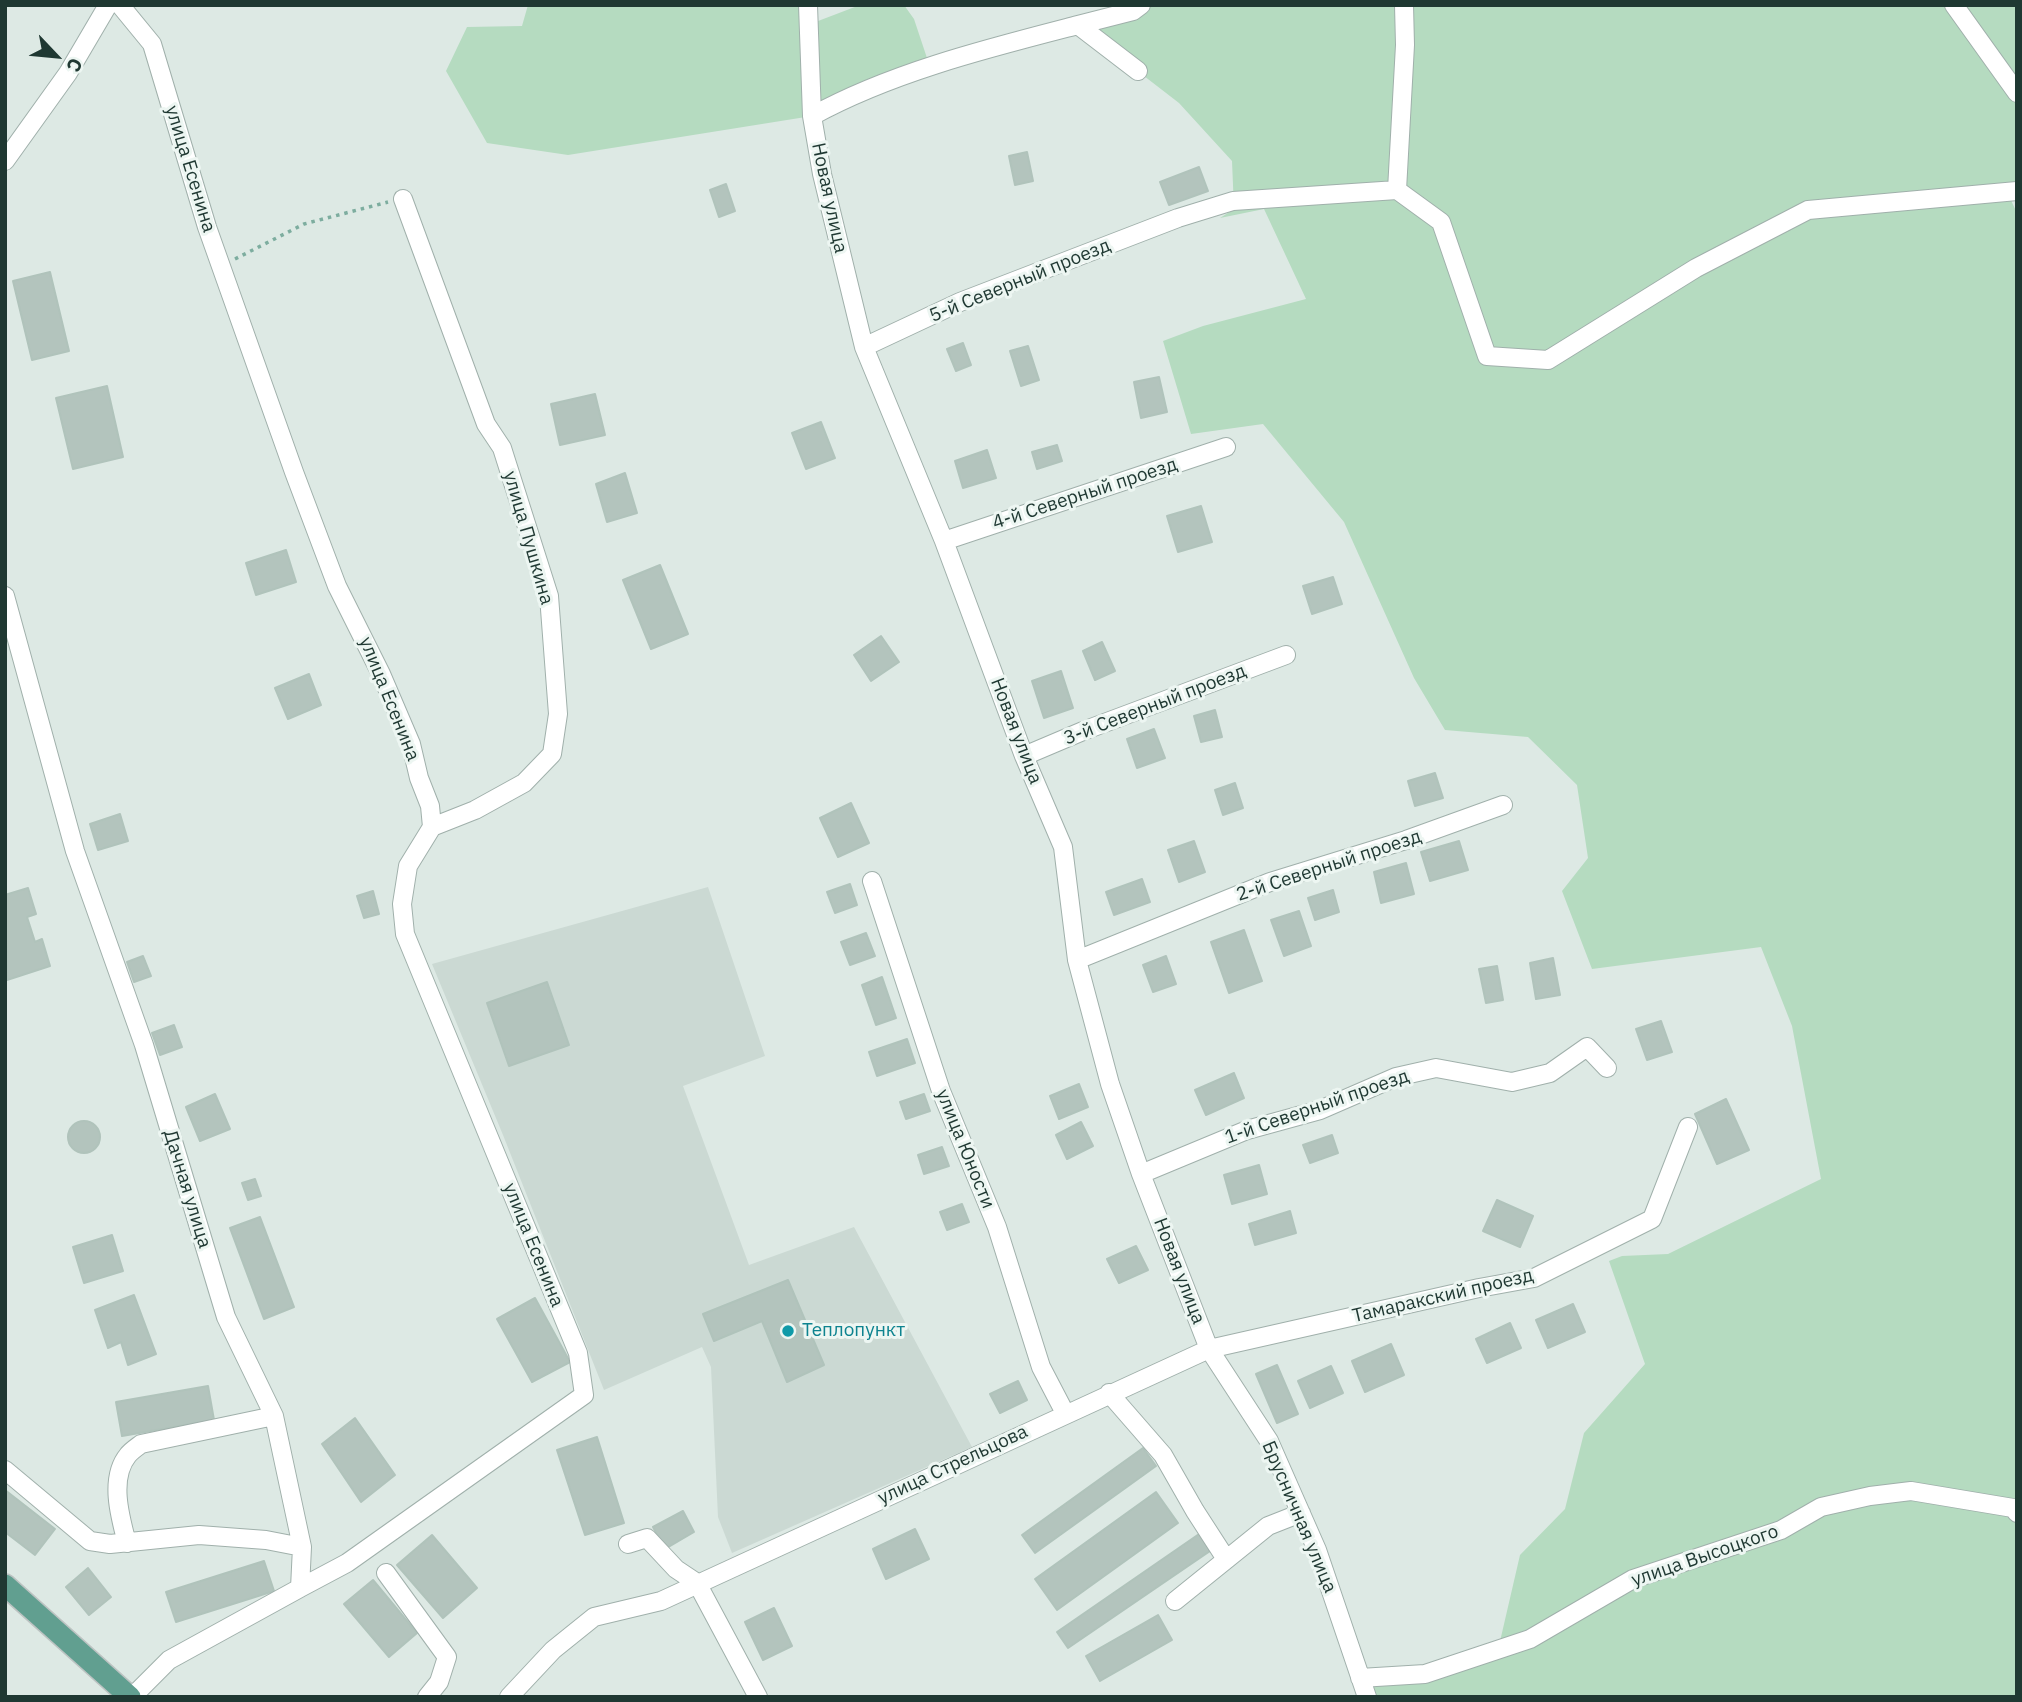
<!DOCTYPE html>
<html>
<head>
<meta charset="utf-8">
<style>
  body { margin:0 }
  #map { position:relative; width:2022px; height:1702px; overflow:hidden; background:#dde9e4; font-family:"IBM Plex Sans",sans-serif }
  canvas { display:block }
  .frame { position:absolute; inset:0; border:7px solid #1f3832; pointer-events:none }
  .north { position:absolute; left:21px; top:21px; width:70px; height:70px; -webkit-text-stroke:5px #edf6f2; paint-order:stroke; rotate:116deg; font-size:19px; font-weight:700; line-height:28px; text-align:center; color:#1f3832 }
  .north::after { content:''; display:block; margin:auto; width:24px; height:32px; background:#1f3832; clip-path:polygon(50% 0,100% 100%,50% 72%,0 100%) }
</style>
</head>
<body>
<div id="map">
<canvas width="2022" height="1702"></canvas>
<div class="frame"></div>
<div class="north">С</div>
</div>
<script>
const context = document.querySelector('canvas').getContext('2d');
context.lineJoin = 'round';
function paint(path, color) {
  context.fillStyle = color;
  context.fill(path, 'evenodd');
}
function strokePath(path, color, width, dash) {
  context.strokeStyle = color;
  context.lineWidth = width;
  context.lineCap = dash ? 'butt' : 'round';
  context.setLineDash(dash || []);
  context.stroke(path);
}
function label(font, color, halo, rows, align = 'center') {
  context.font = font + ' "IBM Plex Sans",sans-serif';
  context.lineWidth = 6;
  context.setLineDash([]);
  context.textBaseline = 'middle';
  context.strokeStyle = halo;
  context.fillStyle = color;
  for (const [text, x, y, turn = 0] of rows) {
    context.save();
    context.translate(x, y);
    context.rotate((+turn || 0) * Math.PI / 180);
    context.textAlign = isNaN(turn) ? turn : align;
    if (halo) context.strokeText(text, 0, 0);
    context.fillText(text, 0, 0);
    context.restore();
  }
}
paint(new Path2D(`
  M 708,887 L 765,1056 L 683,1086 L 749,1265 L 854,1227 L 972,1447 L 732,1553 L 718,1517 L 711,1367 L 702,1347 L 604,1390 L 503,1135 L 432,964 Z`), '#cbd9d3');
paint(new Path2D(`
  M 528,5 L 798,5 L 805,26 L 860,5 L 904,5 L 914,19 L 930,67 L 812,116 L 568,155 L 487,143 L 446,71 L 467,27 L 522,26 Z
  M 1141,5 L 2017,5 L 2017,191 L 2007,192 L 2017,213 L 2017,1697 L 1367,1697 L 1360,1678 L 1425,1674 L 1498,1650 L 1520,1555 L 1565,1509 L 1584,1433 L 1645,1364 L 1609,1261 L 1622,1256 L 1668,1254 L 1821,1179 L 1792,1026 L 1761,947 L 1592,969 L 1562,891 L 1588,858 L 1577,785 L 1528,737 L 1445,730 L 1414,678 L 1344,522 L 1263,424 L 1191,434 L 1163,341 L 1203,326 L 1306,299 L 1264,209 L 1220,218 L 1234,209 L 1232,161 L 1179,103 L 1078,25 Z`), '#b5dbc0');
const building = new Path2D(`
  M 1027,152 L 1033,181 L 1015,185 L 1009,156 Z
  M 1199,167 L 1208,191 L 1169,205 L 1160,182 Z
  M 726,184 L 735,211 L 719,217 L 710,190 Z
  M 50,272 L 69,351 L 32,360 L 13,281 Z
  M 963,343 L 971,365 L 956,371 L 947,349 Z
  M 1028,346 L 1039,380 L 1021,386 L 1010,351 Z
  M 1159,377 L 1167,412 L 1141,418 L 1134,382 Z
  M 107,386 L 123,457 L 73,469 L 56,398 Z
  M 595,394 L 605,435 L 560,445 L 551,404 Z
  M 821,422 L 835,458 L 806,469 L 792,433 Z
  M 1057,445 L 1062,461 L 1037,469 L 1032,452 Z
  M 987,450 L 996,478 L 963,488 L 955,461 Z
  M 625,473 L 637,513 L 607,522 L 596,484 Z
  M 1201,506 L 1212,542 L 1178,552 L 1167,516 Z
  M 286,550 L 296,582 L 256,595 L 246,563 Z
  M 660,565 L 688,634 L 651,649 L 623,580 Z
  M 1333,577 L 1342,604 L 1312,614 L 1303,586 Z
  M 881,636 L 899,662 L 871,681 L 854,655 Z
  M 1102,642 L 1115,671 L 1095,680 L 1083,651 Z
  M 1061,671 L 1073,708 L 1044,718 L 1032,681 Z
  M 309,674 L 321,705 L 288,719 L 275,688 Z
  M 1215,710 L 1222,737 L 1201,742 L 1194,716 Z
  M 1154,729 L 1165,758 L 1137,768 L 1127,739 Z
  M 1435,773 L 1443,798 L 1415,806 L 1408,781 Z
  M 1235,783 L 1243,808 L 1223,815 L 1215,790 Z
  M 851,803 L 869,843 L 838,857 L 820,818 Z
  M 120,814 L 128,841 L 98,850 L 90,824 Z
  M 1194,841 L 1205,872 L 1179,882 L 1168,850 Z
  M 1459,841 L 1468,870 L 1430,881 L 1421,852 Z
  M 1406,863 L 1414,894 L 1381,903 L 1374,872 Z
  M 1142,879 L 1150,902 L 1114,915 L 1106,892 Z
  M 850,884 L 857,905 L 835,913 L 827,892 Z
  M 28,888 L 36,914 L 27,917 L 35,942 L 42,939 L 50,966 L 7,980 L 5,895 Z
  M 1333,890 L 1339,912 L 1315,920 L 1308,898 Z
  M 373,891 L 379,914 L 364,918 L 357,896 Z
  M 1299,911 L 1311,946 L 1284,956 L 1271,920 Z
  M 1244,930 L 1262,981 L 1229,993 L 1211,942 Z
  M 866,933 L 875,956 L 850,965 L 841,942 Z
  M 143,956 L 151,976 L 134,982 L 127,962 Z
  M 1166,956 L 1176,984 L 1153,992 L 1143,965 Z
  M 1553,958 L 1560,995 L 1536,999 L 1530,963 Z
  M 1497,966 L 1503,1000 L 1486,1003 L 1479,969 Z
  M 882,977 L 896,1018 L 876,1025 L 862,985 Z
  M 547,982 L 569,1045 L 509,1066 L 487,1003 Z
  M 1661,1021 L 1672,1052 L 1647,1060 L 1636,1029 Z
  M 174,1025 L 182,1047 L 160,1055 L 152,1033 Z
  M 907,1039 L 915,1063 L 877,1076 L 869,1052 Z
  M 1234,1073 L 1244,1098 L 1206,1115 L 1195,1090 Z
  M 1079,1084 L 1088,1107 L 1059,1119 L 1050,1096 Z
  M 215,1094 L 230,1129 L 200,1141 L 186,1107 Z
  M 924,1094 L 930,1111 L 906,1119 L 900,1102 Z
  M 1726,1099 L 1749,1150 L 1717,1164 L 1695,1114 Z
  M68 1137a16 16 0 1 1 32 0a16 16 0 1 1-32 0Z
  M 1081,1122 L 1093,1146 L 1067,1159 L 1056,1135 Z
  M 1332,1135 L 1338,1153 L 1310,1163 L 1303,1145 Z
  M 942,1147 L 949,1166 L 924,1174 L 918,1155 Z
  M 1259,1165 L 1267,1194 L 1232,1204 L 1224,1175 Z
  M 255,1179 L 261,1196 L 248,1200 L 242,1183 Z
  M 1497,1200 L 1533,1216 L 1520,1247 L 1483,1231 Z
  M 962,1204 L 969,1222 L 947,1230 L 940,1212 Z
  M 1290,1211 L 1296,1233 L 1255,1245 L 1249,1224 Z
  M 260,1217 L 294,1307 L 264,1319 L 230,1228 Z
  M 112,1235 L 123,1271 L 84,1283 L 73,1247 Z
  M 1136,1246 L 1148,1270 L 1119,1283 L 1107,1259 Z
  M 788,1280 L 824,1365 L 787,1382 L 762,1321 L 714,1341 L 703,1314 Z
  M 134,1295 L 156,1354 L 128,1365 L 121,1342 L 108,1348 L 95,1310 Z
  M 535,1298 L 570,1362 L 532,1382 L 497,1319 Z
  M 1573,1304 L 1585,1332 L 1548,1348 L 1536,1320 Z
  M 1510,1323 L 1521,1348 L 1487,1363 L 1476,1339 Z
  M 1391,1344 L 1404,1375 L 1365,1392 L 1352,1361 Z
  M 1277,1365 L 1298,1414 L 1277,1423 L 1256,1374 Z
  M 1331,1366 L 1343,1393 L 1310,1408 L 1298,1381 Z
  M 1018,1381 L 1027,1400 L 1000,1413 L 990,1394 Z
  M 208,1386 L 214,1420 L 122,1436 L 116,1402 Z
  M 355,1418 L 395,1475 L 361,1502 L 322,1444 Z
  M 597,1437 L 624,1523 L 585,1535 L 557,1450 Z
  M 1143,1448 L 1156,1466 L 1035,1553 L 1022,1535 Z
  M 5,1490 L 55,1529 L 35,1555 L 5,1532 Z
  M 1156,1492 L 1178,1523 L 1057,1610 L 1035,1579 Z
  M 683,1511 L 694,1532 L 665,1549 L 653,1527 Z
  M 915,1529 L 929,1559 L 886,1579 L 873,1549 Z
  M 1202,1532 L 1213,1549 L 1068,1648 L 1057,1632 Z
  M 432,1535 L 477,1588 L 443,1618 L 397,1565 Z
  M 264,1561 L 274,1591 L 176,1622 L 166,1592 Z
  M 88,1568 L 111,1597 L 89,1615 L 66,1587 Z
  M 373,1580 L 417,1633 L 389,1657 L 344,1604 Z
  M 774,1608 L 792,1646 L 763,1660 L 745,1622 Z
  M 1158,1615 L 1172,1640 L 1100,1681 L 1086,1656 Z`);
paint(building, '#b3c4bd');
strokePath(building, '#b0c3bb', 2);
const minor = new Path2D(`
  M 120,5 L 152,44 L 207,227 L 294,472 L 337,586 L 381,674 L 411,744 L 419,778 L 430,806 L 432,827 L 408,866 L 402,904 L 405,934 L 578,1353 L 584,1395 L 347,1563 L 300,1588
  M 808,5 L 812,116 L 822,174 L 864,347 L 944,541 L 1024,756 L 1063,847 L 1077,960 L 1110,1084 L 1141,1174 L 1209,1349 L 1269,1441 L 1317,1550 L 1367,1697
  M 1954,5 L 2017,93
  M 1078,25 L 1133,11 L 1141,5
  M 812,116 C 892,72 989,48 1078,25 L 1138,71
  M 5,161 L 68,73 L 108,5
  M 1397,190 L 1405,45 L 1404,5
  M 403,199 L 486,424 L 502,448 L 549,596 L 558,714 L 552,754 L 524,783 L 475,810 L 432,827
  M 864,347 L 960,302 L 1178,218 L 1233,201 L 1397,190 L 1441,222 L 1487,356 L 1548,360 L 1696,268 L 1808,210 L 2017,191
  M 944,541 L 1226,447
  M 5,596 L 75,851 L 144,1045 L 226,1317 L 274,1416 L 302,1547 L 300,1588 L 169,1660 L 132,1697
  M 1024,756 L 1083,731 L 1286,655
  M 872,881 L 941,1091 L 997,1227 L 1041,1367 L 1065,1413
  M 1077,960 L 1270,882 L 1406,840 L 1503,805
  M 1141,1174 L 1247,1130 L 1320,1110 L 1396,1077 L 1436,1068 L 1512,1082 L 1550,1073 L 1587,1047 L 1607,1068
  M 1109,1393 L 1163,1455 L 1195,1511 L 1226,1559
  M 5,1470 L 90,1541 L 110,1544 L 199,1535 L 266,1540 L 302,1547
  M 127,1543 C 120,1517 109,1478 128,1455 C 131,1451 137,1447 141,1444 L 274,1416
  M 628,1544 L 647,1538 L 676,1569 L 697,1583 L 758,1697
  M 386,1573 L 447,1657 L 439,1682 L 427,1697
  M 1175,1601 L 1268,1526 L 1301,1513
  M 1360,1678 L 1425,1674 L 1530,1639 L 1633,1579 L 1781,1530 L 1821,1507 L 1870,1496 L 1911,1491 L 2013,1508 L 2017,1513
  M 509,1697 L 553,1650 L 594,1617 L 661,1601 L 1209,1349 L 1479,1288 L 1534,1278 L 1652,1219 L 1688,1127`);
const major = new Path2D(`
  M 5,1585 L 130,1697`);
strokePath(minor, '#a0b0ab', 20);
strokePath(major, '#bcc3c2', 24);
strokePath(new Path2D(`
  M 235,259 L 304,224 L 388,202`), '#7dad9f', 3.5, [3.5, 5]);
strokePath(minor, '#fff', 18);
strokePath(major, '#619f90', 21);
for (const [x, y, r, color] of [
  [788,1331,7,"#0f9aa8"]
]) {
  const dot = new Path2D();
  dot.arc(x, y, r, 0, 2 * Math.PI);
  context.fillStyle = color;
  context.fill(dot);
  strokePath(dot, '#edf6f2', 2.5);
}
label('19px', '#1f3832', '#edf6f2', [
  ["улица Есенина",190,169,73],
  ["Новая улица",829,198,78],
  ["5-й Северный проезд",1020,281,-22],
  ["4-й Северный проезд",1085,494,-18],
  ["улица Пушкина",528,538,74],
  ["улица Есенина",389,699,68],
  ["3-й Северный проезд",1155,705,-21],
  ["Новая улица",1016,731,69],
  ["2-й Северный проезд",1329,866,-18],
  ["1-й Северный проезд",1317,1107,-19],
  ["улица Юности",965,1149,68],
  ["Дачная улица",187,1189,73],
  ["улица Есенина",533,1245,68],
  ["Новая улица",1179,1271,69],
  ["Тамаракский проезд",1443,1296,-13],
  ["улица Стрельцова",953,1465,-25],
  ["Брусничная улица",1299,1517,67],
  ["улица Высоцкого",1705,1556,-19]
]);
label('19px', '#0d838f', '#edf6f2', [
  ["Теплопункт",802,1331]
], 'left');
</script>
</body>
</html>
